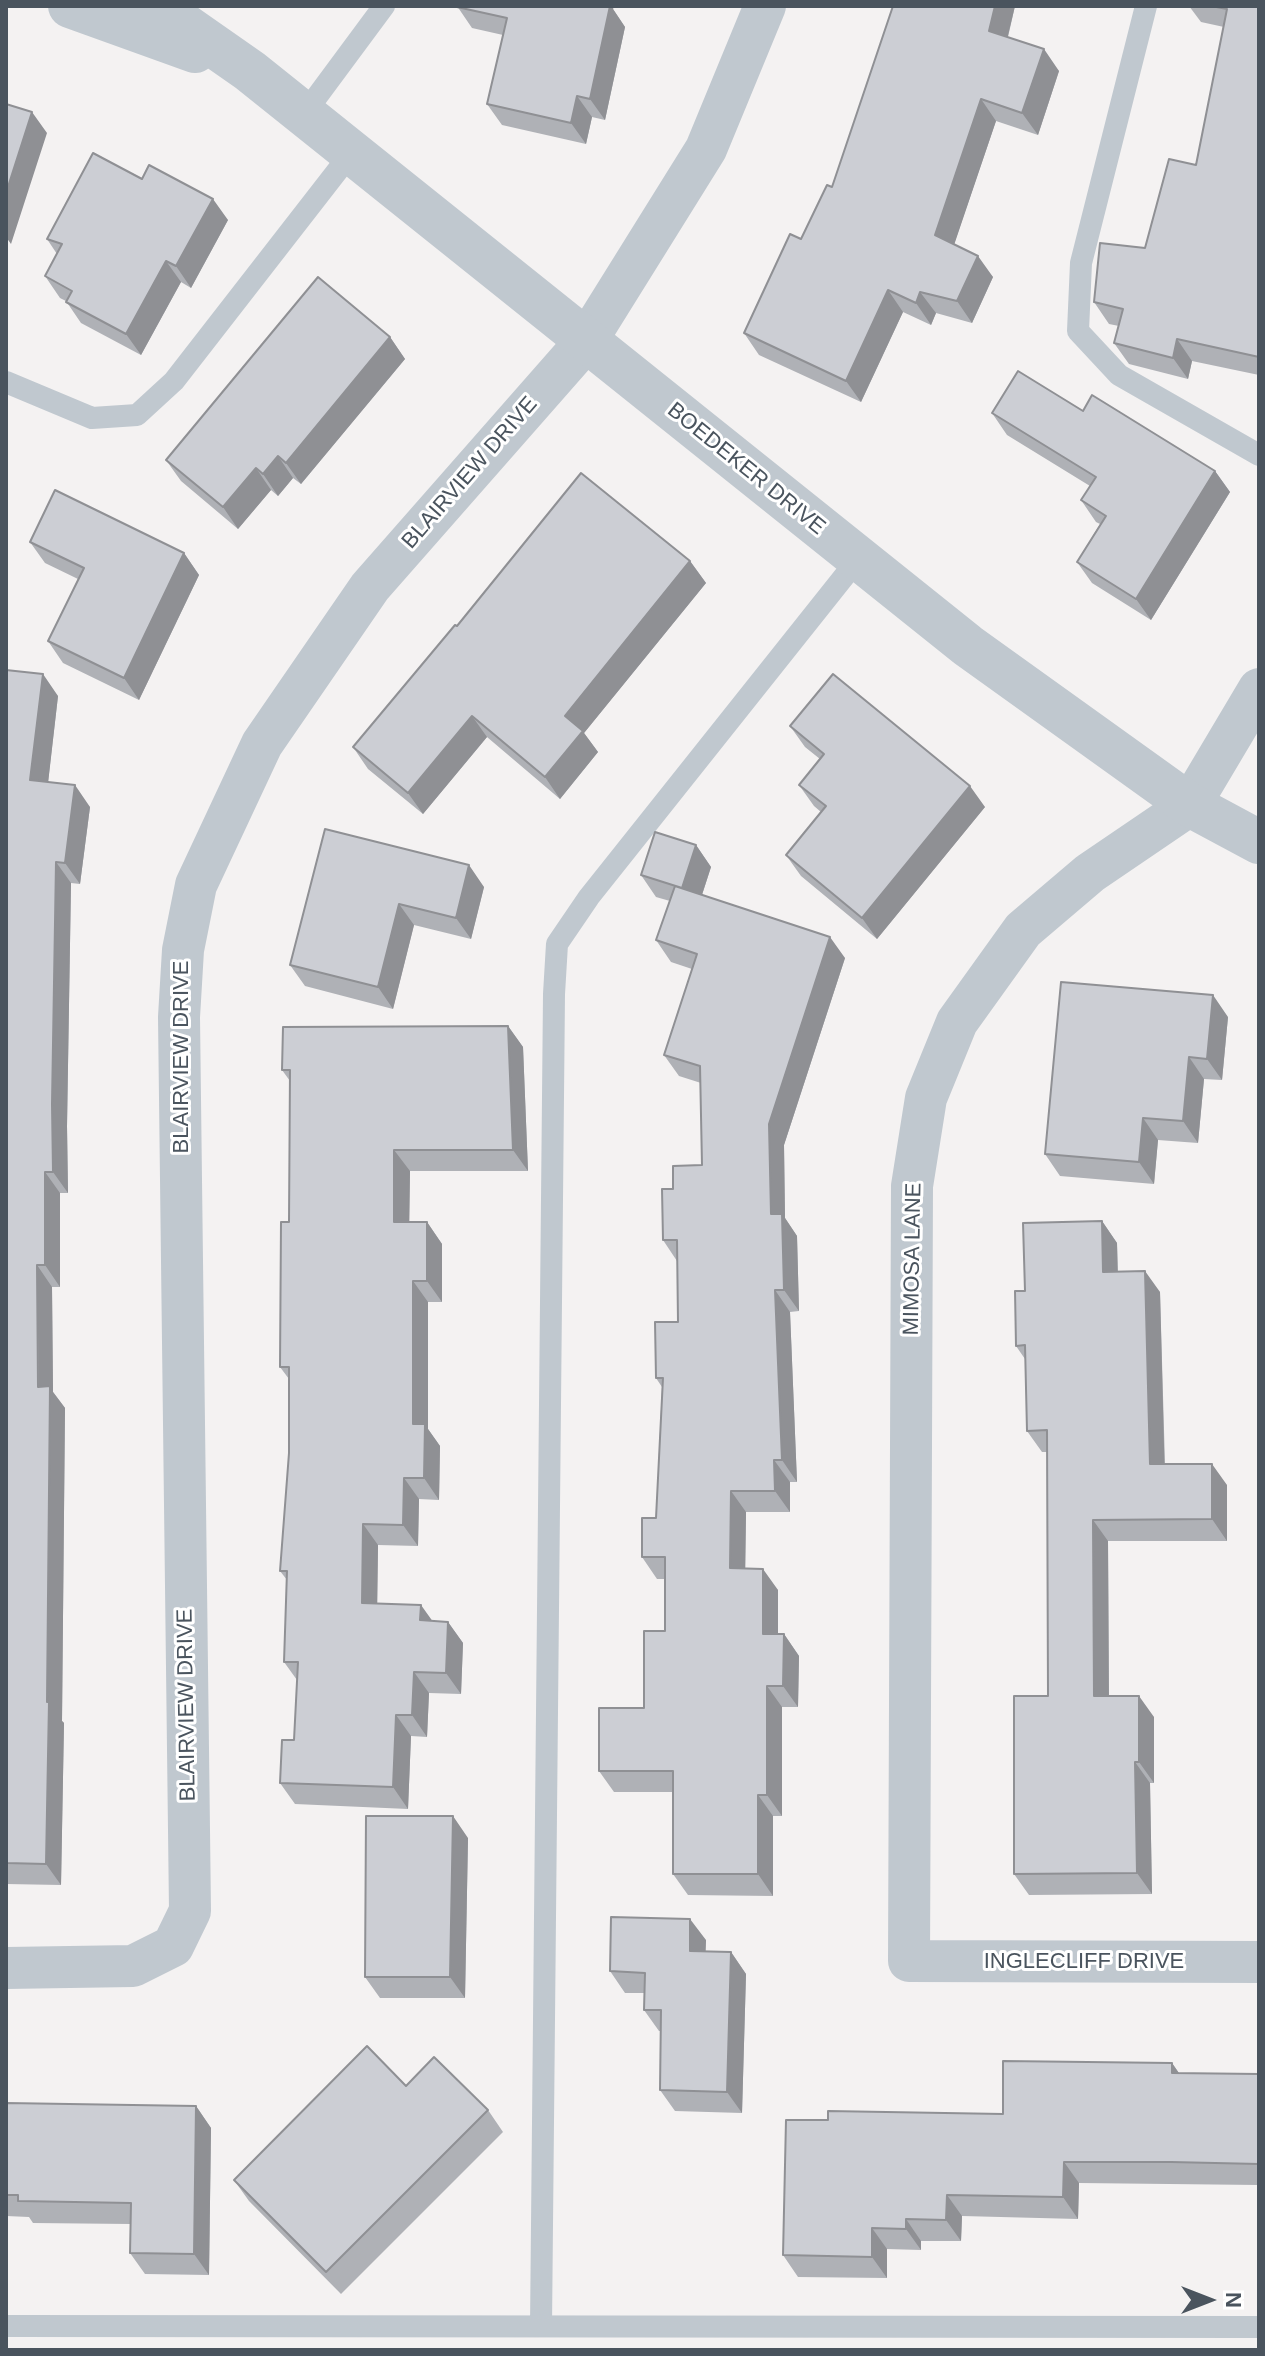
<!DOCTYPE html>
<html>
<head>
<meta charset="utf-8">
<style>
  body { margin:0 }
  #map { position:relative; width:1265px; height:2356px; overflow:hidden; background:#f4f2f2; font-family:Helvetica,sans-serif }
  canvas { display:block }
  .frame { position:absolute; inset:0; border:8px solid #4a545e; pointer-events:none }
  .north { position:absolute; left:1169px; top:2260px; width:80px; height:80px; -webkit-text-stroke:6px #fff; paint-order:stroke; rotate:90deg; font-size:22px; font-weight:700; line-height:32px; text-align:center; color:#4a545e }
  .north::after { content:''; display:block; margin:auto; width:28px; height:36px; background:#4a545e; clip-path:polygon(50% 0,100% 100%,50% 72%,0 100%) }
</style>
</head>
<body>
<div id="map">
<canvas width="1265" height="2356"></canvas>
<div class="frame"></div>
<div class="north">N</div>
</div>
<script>
const context = document.querySelector('canvas').getContext('2d');
context.lineJoin = 'round';
function strokePath(path, color, width, dash) {
  context.strokeStyle = color;
  context.lineWidth = width;
  context.lineCap = dash ? 'butt' : 'round';
  context.setLineDash(dash || []);
  context.stroke(path);
}
function paint(path, color) {
  context.fillStyle = color;
  context.fill(path, 'evenodd');
}
function label(font, color, halo, rows, align = 'center') {
  context.font = font + ' Helvetica,sans-serif';
  context.lineWidth = 6;
  context.setLineDash([]);
  context.textBaseline = 'middle';
  context.strokeStyle = halo;
  context.fillStyle = color;
  for (const [text, x, y, turn = 0] of rows) {
    context.save();
    context.translate(x, y);
    context.rotate((+turn || 0) * Math.PI / 180);
    context.textAlign = isNaN(turn) ? turn : align;
    if (halo) context.strokeText(text, 0, 0);
    context.fillText(text, 0, 0);
    context.restore();
  }
}
strokePath(new Path2D(`
  M 1146,6 L 1081,263 L 1078,331 L 1119,375 L 1259,455
  M 304,114 L 384,6
  M 6,382 L 92,418 L 137,415 L 174,381 L 352,152
  M 6,2326 L 1259,2327
  M 541,2326 L 554,994 L 557,944 L 589,897 L 858,559`), '#c0c8cf', 22);
strokePath(new Path2D(`
  M 1259,689 L 1190,805 L 1090,873 L 1023,930 L 957,1022 L 926,1098 L 912,1186 L 909,1961 L 1259,1962
  M 6,1968 L 133,1966 L 173,1946 L 190,1911 L 179,1017 L 183,950 L 196,885 L 262,744 L 370,587 L 587,340 L 706,149 L 765,6`), '#c0c8cf', 42);
strokePath(new Path2D(`
  M 70,6 L 195,51
  M 157,6 L 250,71 L 967,645 L 1190,805 L 1259,842`), '#c0c8cf', 44);
paint(new Path2D(`
  M 457,6 L 614,6 L 613,9 L 625,27 L 605,120 L 592,117 L 586,144 L 502,125 L 487,104 L 503,35 L 472,28 Z
  M 1015,6 L 1008,37 L 1059,71 L 1038,135 L 996,121 L 954,244 L 993,277 L 972,323 L 936,313 L 931,325 L 903,312 L 861,402 L 759,355 L 744,333 L 832,187 Z
  M 1189,6 L 1259,6 L 1259,375 L 1192,361 L 1188,379 L 1129,364 L 1114,343 L 1119,326 L 1109,324 L 1094,302 L 1145,248 L 1196,165 L 1224,27 L 1201,22 Z
  M 142,179 L 228,220 L 191,288 L 181,282 L 141,355 L 81,323 L 66,301 L 60,298 L 45,276 L 57,254 L 47,239 Z
  M 390,337 L 405,359 L 301,484 L 293,478 L 278,496 L 271,490 L 238,529 L 181,481 L 166,460 Z
  M 1083,411 L 1215,471 L 1230,492 L 1151,620 L 1092,583 L 1077,562 L 1100,524 L 1096,522 L 1081,500 L 1090,486 L 1007,435 L 992,413 Z
  M 30,542 L 184,553 L 199,575 L 139,700 L 63,663 L 48,641 L 78,579 L 45,563 Z
  M 690,561 L 706,583 L 584,733 L 598,752 L 560,799 L 487,737 L 423,814 L 368,769 L 353,747 L 457,626 Z
  M 6,670 L 58,696 L 48,782 L 90,807 L 80,884 L 71,883 L 67,1126 L 68,1193 L 60,1193 L 60,1287 L 52,1287 L 53,1392 L 65,1408 L 62,1721 L 64,1723 L 61,1885 L 6,1884 Z
  M 790,726 L 985,807 L 877,939 L 801,876 L 786,855 L 821,812 L 814,806 L 799,785 L 820,759 L 805,747 Z
  M 325,829 L 484,887 L 471,939 L 414,925 L 393,1009 L 305,986 L 290,965 Z
  M 696,845 L 711,867 L 702,895 L 845,958 L 784,1145 L 785,1218 L 797,1236 L 799,1311 L 790,1312 L 797,1482 L 790,1482 L 790,1512 L 746,1512 L 745,1568 L 778,1590 L 778,1634 L 784,1634 L 799,1656 L 798,1707 L 782,1707 L 782,1816 L 773,1816 L 773,1896 L 688,1895 L 673,1874 L 673,1792 L 614,1792 L 599,1771 L 644,1708 L 665,1631 L 665,1579 L 657,1579 L 642,1557 L 656,1518 L 662,1387 L 656,1378 L 678,1322 L 677,1261 L 663,1240 L 673,1189 L 702,1165 L 701,1083 L 679,1076 L 664,1055 L 692,969 L 671,962 L 656,940 L 670,901 L 656,897 L 641,875 Z
  M 1228,1017 L 1222,1080 L 1204,1079 L 1198,1143 L 1158,1140 L 1154,1184 L 1060,1176 L 1045,1154 Z
  M 508,1026 L 523,1047 L 528,1171 L 410,1171 L 409,1222 L 427,1222 L 442,1244 L 442,1302 L 428,1302 L 428,1429 L 440,1446 L 439,1500 L 419,1499 L 418,1546 L 378,1545 L 377,1603 L 432,1621 L 448,1622 L 463,1643 L 461,1694 L 429,1693 L 427,1737 L 411,1736 L 408,1809 L 295,1804 L 280,1783 L 294,1740 L 297,1680 L 284,1662 L 287,1580 L 280,1571 L 289,1453 L 289,1379 L 280,1367 L 289,1222 L 290,1081 L 282,1070 Z
  M 1102,1221 L 1117,1243 L 1118,1271 L 1160,1292 L 1165,1464 L 1227,1485 L 1227,1541 L 1108,1541 L 1109,1696 L 1154,1717 L 1154,1783 L 1150,1783 L 1152,1894 L 1029,1895 L 1014,1874 L 1048,1696 L 1047,1452 L 1042,1452 L 1027,1431 L 1025,1359 L 1016,1346 L 1025,1291 Z
  M 468,1838 L 465,1998 L 380,1998 L 365,1977 Z
  M 706,1940 L 705,1952 L 731,1952 L 746,1974 L 742,2113 L 675,2111 L 660,2090 L 661,2031 L 659,2031 L 644,2010 L 644,1993 L 625,1993 L 610,1971 Z
  M 1172,2063 L 1179,2073 L 1259,2074 L 1259,2185 L 1079,2183 L 1078,2219 L 962,2216 L 961,2241 L 921,2241 L 921,2250 L 887,2249 L 887,2278 L 798,2277 L 783,2255 L 828,2120 L 1003,2114 Z
  M 6,2103 L 196,2106 L 211,2128 L 209,2275 L 145,2274 L 130,2253 L 131,2224 L 33,2223 L 29,2217 L 6,2216 Z
  M 488,2110 L 503,2132 L 341,2294 L 249,2201 L 234,2180 Z`), '#afb1b6');
paint(new Path2D(`
  M 597,6 L 614,6 L 613,9 L 625,27 L 605,120 L 590,99 Z
  M 995,6 L 1015,6 L 1004,52 L 989,31 Z
  M 1044,49 L 1059,71 L 1038,135 L 1022,113 Z
  M 577,96 L 592,117 L 586,144 L 571,123 Z
  M 981,99 L 996,121 L 950,257 L 935,235 Z
  M 32,112 L 47,133 L 11,244 L 6,237 L 6,193 Z
  M 213,199 L 228,220 L 191,288 L 176,266 Z
  M 978,256 L 993,277 L 972,323 L 957,301 Z
  M 166,261 L 181,282 L 141,355 L 126,334 Z
  M 888,290 L 903,312 L 861,402 L 846,381 Z
  M 920,292 L 936,313 L 931,325 L 916,303 Z
  M 390,337 L 405,359 L 301,484 L 286,463 Z
  M 1177,339 L 1192,361 L 1188,379 L 1173,358 Z
  M 278,456 L 293,478 L 278,496 L 263,474 Z
  M 256,468 L 271,490 L 238,529 L 223,507 Z
  M 1215,471 L 1230,492 L 1151,620 L 1136,599 Z
  M 184,553 L 199,575 L 139,700 L 124,678 Z
  M 690,561 L 706,583 L 584,733 L 598,752 L 560,799 L 545,777 L 565,716 Z
  M 43,674 L 58,696 L 46,801 L 30,780 Z
  M 472,716 L 487,737 L 423,814 L 408,793 Z
  M 75,785 L 90,807 L 80,884 L 65,863 Z
  M 970,786 L 985,807 L 877,939 L 862,918 Z
  M 696,845 L 711,867 L 697,910 L 682,888 Z
  M 56,862 L 71,883 L 67,1126 L 68,1193 L 53,1172 L 52,1104 Z
  M 469,865 L 484,887 L 471,939 L 456,918 Z
  M 399,904 L 414,925 L 393,1009 L 378,987 Z
  M 830,937 L 845,958 L 784,1145 L 785,1218 L 797,1236 L 799,1311 L 784,1290 L 771,1214 L 769,1124 Z
  M 1213,995 L 1228,1017 L 1222,1080 L 1207,1059 Z
  M 508,1026 L 523,1047 L 528,1171 L 513,1150 Z
  M 1189,1057 L 1204,1079 L 1198,1143 L 1183,1121 Z
  M 1143,1118 L 1158,1140 L 1154,1184 L 1139,1162 Z
  M 394,1150 L 410,1171 L 409,1244 L 394,1222 Z
  M 45,1172 L 60,1193 L 60,1287 L 45,1265 Z
  M 1102,1221 L 1117,1243 L 1118,1293 L 1103,1272 Z
  M 427,1222 L 442,1244 L 442,1302 L 427,1281 Z
  M 37,1265 L 52,1287 L 53,1392 L 65,1408 L 62,1721 L 64,1723 L 61,1885 L 46,1864 Z
  M 1145,1271 L 1160,1292 L 1165,1485 L 1150,1464 Z
  M 413,1281 L 428,1302 L 428,1429 L 440,1446 L 439,1500 L 424,1478 L 413,1424 Z
  M 775,1290 L 790,1312 L 797,1482 L 782,1460 Z
  M 774,1460 L 790,1482 L 790,1512 L 775,1491 Z
  M 1212,1464 L 1227,1485 L 1227,1541 L 1212,1519 Z
  M 404,1478 L 419,1499 L 418,1546 L 403,1525 Z
  M 731,1491 L 746,1512 L 745,1590 L 730,1568 Z
  M 1093,1520 L 1108,1541 L 1109,1717 L 1094,1696 Z
  M 363,1524 L 378,1545 L 377,1624 L 362,1603 Z
  M 763,1569 L 778,1590 L 778,1656 L 763,1634 Z
  M 421,1605 L 436,1626 L 420,1620 Z
  M 448,1622 L 463,1643 L 461,1694 L 446,1673 Z
  M 784,1634 L 799,1656 L 798,1707 L 783,1686 Z
  M 414,1672 L 429,1693 L 427,1737 L 412,1715 Z
  M 767,1686 L 782,1707 L 782,1816 L 767,1795 Z
  M 1139,1696 L 1154,1717 L 1154,1783 L 1139,1762 Z
  M 396,1715 L 411,1736 L 408,1809 L 393,1787 Z
  M 1135,1762 L 1150,1783 L 1152,1894 L 1137,1873 Z
  M 758,1795 L 773,1816 L 773,1896 L 758,1874 Z
  M 453,1816 L 468,1838 L 465,1998 L 450,1977 Z
  M 690,1919 L 706,1940 L 705,1973 L 690,1951 Z
  M 731,1952 L 746,1974 L 742,2113 L 727,2092 Z
  M 1172,2063 L 1187,2085 L 1172,2073 Z
  M 196,2106 L 211,2128 L 209,2275 L 194,2254 Z
  M 1064,2162 L 1079,2183 L 1078,2219 L 1063,2197 Z
  M 947,2195 L 962,2216 L 961,2241 L 946,2220 Z
  M 906,2219 L 921,2241 L 921,2250 L 906,2229 Z
  M 872,2228 L 887,2249 L 887,2278 L 872,2257 Z`), '#8f9094');
const building = new Path2D(`
  M 457,6 L 610,6 L 590,99 L 577,96 L 571,123 L 487,104 L 507,18 L 457,7 Z
  M 893,6 L 995,6 L 989,31 L 1044,49 L 1022,113 L 981,99 L 935,235 L 978,256 L 957,301 L 920,292 L 916,303 L 888,290 L 846,381 L 744,333 L 790,234 L 801,239 L 827,185 L 832,187 Z
  M 1211,6 L 1259,6 L 1259,357 L 1177,339 L 1173,358 L 1114,343 L 1123,309 L 1094,302 L 1100,243 L 1145,248 L 1169,159 L 1196,165 L 1227,9 Z
  M 6,104 L 32,112 L 6,193 Z
  M 93,153 L 142,179 L 149,165 L 213,199 L 176,266 L 166,261 L 126,334 L 66,302 L 72,291 L 45,276 L 62,244 L 47,239 Z
  M 318,277 L 390,337 L 286,463 L 278,456 L 263,474 L 256,468 L 223,507 L 166,460 Z
  M 1018,371 L 1083,411 L 1092,395 L 1215,471 L 1136,599 L 1077,562 L 1106,516 L 1081,500 L 1096,477 L 992,413 Z
  M 581,473 L 690,561 L 565,716 L 583,731 L 545,777 L 472,716 L 408,793 L 353,747 L 455,625 L 457,626 Z
  M 55,490 L 184,553 L 124,678 L 48,641 L 84,568 L 30,542 Z
  M 6,670 L 43,674 L 30,780 L 75,785 L 65,863 L 56,862 L 52,1104 L 53,1172 L 45,1172 L 45,1265 L 37,1265 L 38,1387 L 50,1386 L 47,1702 L 49,1702 L 46,1864 L 6,1863 Z
  M 833,674 L 970,786 L 862,918 L 786,855 L 826,806 L 799,785 L 824,754 L 790,726 Z
  M 325,829 L 469,865 L 456,918 L 399,904 L 378,987 L 290,965 Z
  M 655,832 L 696,845 L 682,888 L 641,875 Z
  M 675,886 L 830,937 L 769,1124 L 771,1214 L 782,1214 L 784,1290 L 775,1290 L 782,1460 L 774,1460 L 775,1491 L 731,1491 L 730,1568 L 763,1569 L 763,1634 L 784,1634 L 783,1686 L 767,1686 L 767,1795 L 758,1795 L 758,1874 L 673,1874 L 673,1771 L 599,1771 L 599,1708 L 644,1708 L 644,1631 L 665,1631 L 665,1557 L 642,1557 L 642,1518 L 656,1518 L 663,1378 L 656,1378 L 655,1322 L 678,1322 L 677,1240 L 663,1240 L 662,1189 L 673,1189 L 673,1166 L 702,1165 L 700,1066 L 664,1055 L 697,954 L 656,940 Z
  M 1061,982 L 1213,995 L 1207,1059 L 1189,1057 L 1183,1121 L 1143,1118 L 1139,1162 L 1045,1154 Z
  M 508,1026 L 513,1150 L 394,1150 L 394,1222 L 427,1222 L 427,1281 L 413,1281 L 413,1424 L 425,1424 L 424,1478 L 404,1478 L 403,1525 L 363,1524 L 362,1603 L 421,1605 L 420,1620 L 448,1622 L 446,1673 L 414,1672 L 412,1715 L 396,1715 L 393,1787 L 280,1783 L 282,1740 L 294,1740 L 298,1662 L 284,1662 L 287,1571 L 280,1571 L 289,1453 L 289,1367 L 280,1367 L 281,1222 L 289,1222 L 290,1070 L 282,1070 L 283,1027 Z
  M 1102,1221 L 1103,1272 L 1145,1271 L 1150,1464 L 1212,1464 L 1212,1519 L 1093,1520 L 1094,1696 L 1139,1696 L 1139,1762 L 1135,1762 L 1137,1873 L 1014,1874 L 1014,1696 L 1048,1696 L 1047,1430 L 1027,1431 L 1025,1345 L 1016,1346 L 1015,1291 L 1025,1291 L 1023,1223 Z
  M 366,1816 L 453,1816 L 450,1977 L 365,1977 Z
  M 611,1917 L 690,1919 L 690,1951 L 731,1952 L 727,2092 L 660,2090 L 661,2010 L 644,2010 L 645,1973 L 610,1971 Z
  M 367,2046 L 406,2086 L 434,2057 L 488,2110 L 326,2272 L 234,2180 Z
  M 1003,2061 L 1172,2063 L 1172,2073 L 1259,2074 L 1259,2164 L 1171,2162 L 1064,2162 L 1063,2197 L 947,2195 L 946,2220 L 906,2219 L 906,2229 L 872,2228 L 872,2257 L 783,2255 L 786,2120 L 828,2120 L 828,2111 L 1003,2114 Z
  M 6,2103 L 196,2106 L 194,2254 L 130,2253 L 131,2203 L 18,2201 L 18,2195 L 6,2195 Z`);
paint(building, '#ccced4');
strokePath(building, '#8f9094', 2);
label('22px', '#4a545e', '#fff', [
  ["BOEDEKER DRIVE",746,469,39],
  ["BLAIRVIEW DRIVE",470,473,-49],
  ["BLAIRVIEW DRIVE",182,1057,-90],
  ["MIMOSA LANE",913,1259,-89],
  ["BLAIRVIEW DRIVE",187,1705,-91],
  ["INGLECLIFF DRIVE",1084,1962]
]);
</script>
</body>
</html>
